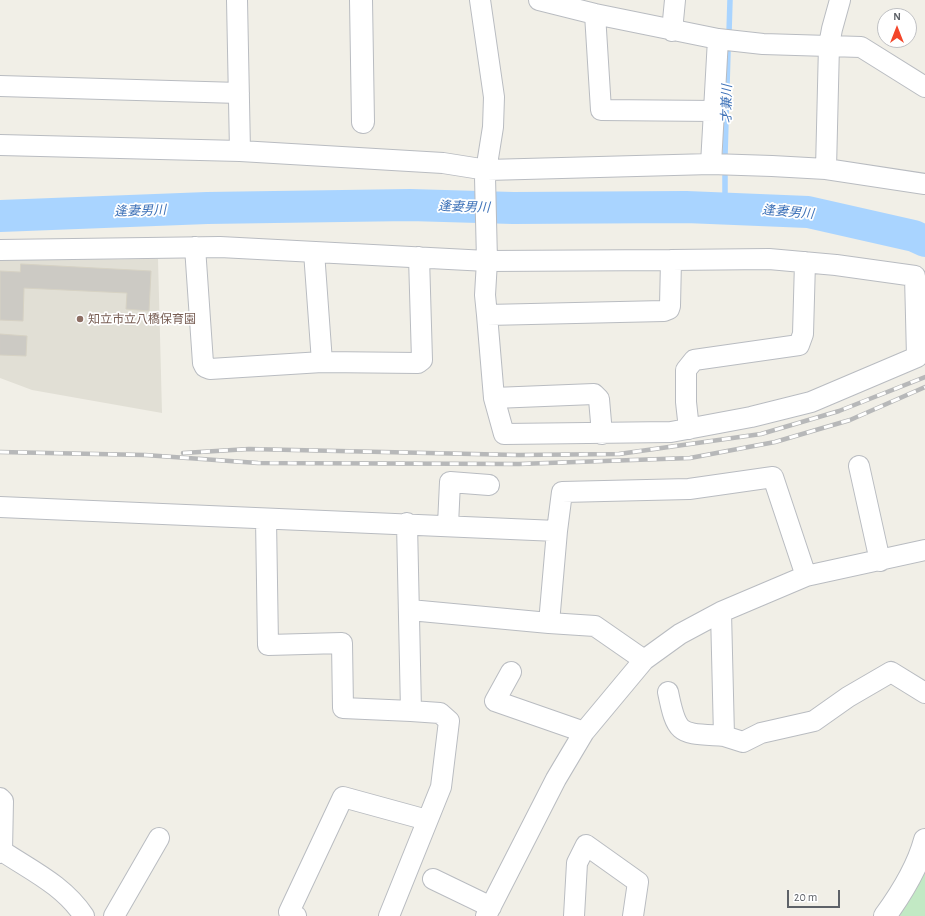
<!DOCTYPE html>
<html>
<head>
<meta charset="utf-8">
<style>
  body { margin:0 }
  #map { position:relative; width:925px; height:916px; overflow:hidden; background:#f1efe7; font-family:"Alegreya Sans",sans-serif }
  canvas { display:block }
  .north { position:absolute; left:877px; top:8px; width:40px; height:40px; box-sizing:border-box; background:#fff; border:1px solid #bfc0c3; border-radius:50%; rotate:0deg; font-size:11px; font-weight:700; line-height:16px; text-align:center; color:#5e6268 }
  .north::after { content:''; display:block; margin:auto; width:14px; height:18px; background:#f3462a; clip-path:polygon(50% 0,100% 100%,50% 72%,0 100%) }
  .scale { position:absolute; left:787px; top:890px; width:53px; height:18px; box-sizing:border-box; border:2px solid #5e6268; border-top:0; padding-left:5px; font-size:12px; line-height:14px; white-space:nowrap; color:#5e6268; -webkit-text-stroke:3px #fff; paint-order:stroke }
</style>
</head>
<body>
<div id="map">
<canvas width="925" height="916"></canvas>
<div class="north">N</div>
<div class="scale">20 m</div>
</div>
<script>
const context = document.querySelector('canvas').getContext('2d');
context.lineJoin = 'round';
function paint(path, color) {
  context.fillStyle = color;
  context.fill(path, 'evenodd');
}
function strokePath(path, color, width, dash) {
  context.strokeStyle = color;
  context.lineWidth = width;
  context.lineCap = dash ? 'butt' : 'round';
  context.setLineDash(dash || []);
  context.stroke(path);
}
function label(font, color, halo, rows, align = 'center') {
  context.font = font + ' "Alegreya Sans","Noto Sans JP",sans-serif';
  context.lineWidth = 3.5;
  context.setLineDash([]);
  context.textBaseline = 'middle';
  context.strokeStyle = halo;
  context.fillStyle = color;
  for (const [text, x, y, turn = 0] of rows) {
    context.save();
    context.translate(x, y);
    context.rotate((+turn || 0) * Math.PI / 180);
    context.textAlign = isNaN(turn) ? turn : align;
    if (halo) context.strokeText(text, 0, 0);
    context.fillText(text, 0, 0);
    context.restore();
  }
}
paint(new Path2D(`
  M 158,259 L 162,413 L 32,390 L 0,378 L 0,260 Z`), '#e1dfd5');
paint(new Path2D(`
  M 925,863 L 925,916 L 899,916 L 914,891 Z`), '#c2e9c4');
strokePath(new Path2D(`
  M 729,33 L 730,0
  M 725,156 L 728,52
  M 717,208 L 725,195 L 725,176`), '#a9d4ff', 5.5);
strokePath(new Path2D(`
  M 0,216 L 207,208 L 410,205 L 513,208 L 686,207 L 808,212 L 914,236 L 925,241`), '#a9d4ff', 32);
const building = new Path2D(`
  M 21,264 L 151,271 L 149,311 L 126,309 L 127,293 L 24,288 L 23,321 L 0,320 L 0,271 L 20,272 Z
  M 0,334 L 27,336 L 26,356 L 0,355 Z`);
paint(building, '#cccac4');
strokePath(building, '#d6d2c4', 1);
const minor = new Path2D(`
  M 237,0 L 240,151
  M 539,0 L 595,14 L 718,39 L 763,44 L 861,47 L 925,87
  M 595,14 L 601,110 L 715,111
  M 672,31 L 675,0
  M 0,86 L 239,93
  M 0,145 L 240,151 L 443,163 L 487,170 L 711,164 L 772,166 L 826,169 L 925,184
  M 711,164 L 718,39
  M 826,169 L 829,45 L 832,29 L 840,0
  M 195,247 L 203,363 L 205,367 L 210,369 L 322,362 L 418,363 L 422,360 L 419,257
  M 0,250 L 220,247 L 487,261 L 671,260 L 670,306 L 669,309 L 664,311 L 487,315 L 485,295 L 487,261 L 485,177 L 493,127 L 494,97 L 480,0
  M 314,252 L 322,362
  M 487,315 L 494,398 L 504,434 L 671,432 L 751,417 L 811,402 L 917,357 L 915,276 L 836,265 L 769,259 L 671,260
  M 494,398 L 594,394 L 599,399 L 602,434
  M 689,429 L 686,402 L 686,370 L 694,360 L 799,345 L 803,334 L 805,262
  M 859,466 L 880,561
  M 0,507 L 557,531 L 562,492 L 689,489 L 773,477 L 806,576
  M 266,519 L 268,645 L 342,643 L 343,708 L 411,711
  M 448,525 L 450,482 L 489,485
  M 410,610 L 549,623 L 557,531
  M 549,623 L 595,626 L 644,660
  M 511,672 L 495,701 L 584,732
  M 668,692 C 677,737 680,733 724,736 L 721,612
  M 724,736 L 743,742 L 761,733 L 814,721 L 848,697 L 891,672 L 925,693
  M 0,798 L 3,801 L 2,851
  M 0,853 L 2,851 C 32,871 63,885 84,916
  M 433,879 L 491,907
  M 114,916 L 159,838
  M 296,916 L 289,912 L 343,797 L 427,820
  M 389,916 L 441,787 L 449,721 L 440,713 L 411,711 L 407,523
  M 486,916 L 556,779 L 584,732 L 644,660 L 680,634 L 721,612 L 806,576 L 925,550
  M 574,916 L 577,863 L 586,845 L 638,882 L 633,916`);
const tertiary = new Path2D(`
  M 361,0 L 363,122
  M 885,916 C 901,894 918,866 925,840`);
strokePath(minor, '#b9bcc1', 22);
strokePath(tertiary, '#b9bcc1', 24);
strokePath(minor, '#fff', 20);
strokePath(tertiary, '#fff', 22);
const rail = new Path2D(`
  M 0,452 L 145,455 L 258,463 L 519,464 L 690,458 L 775,442 L 850,420 L 925,387
  M 183,453 L 249,449 L 518,455 L 619,454 L 761,434 L 839,411 L 925,377`);
strokePath(rail, '#b7b8b9', 4.5);
strokePath(rail, '#fff', 3, [9]);
for (const [x, y, r, color] of [
  [80,319,4,"#8d6e63"]
]) {
  const dot = new Path2D();
  dot.arc(x, y, r, 0, 2 * Math.PI);
  context.fillStyle = color;
  context.fill(dot);
  strokePath(dot, '#fff', 1.5);
}
label('12px', '#785e54', '#fff', [
  ["知立市立八橋保育園",88,319]
], 'left');
label('italic 13px', '#3e72b8', '#fff', [
  ["才兼川",727,104,-89],
  ["逢妻男川",464,207,2],
  ["逢妻男川",140,211,-2],
  ["逢妻男川",788,212,5]
]);
</script>
</body>
</html>
